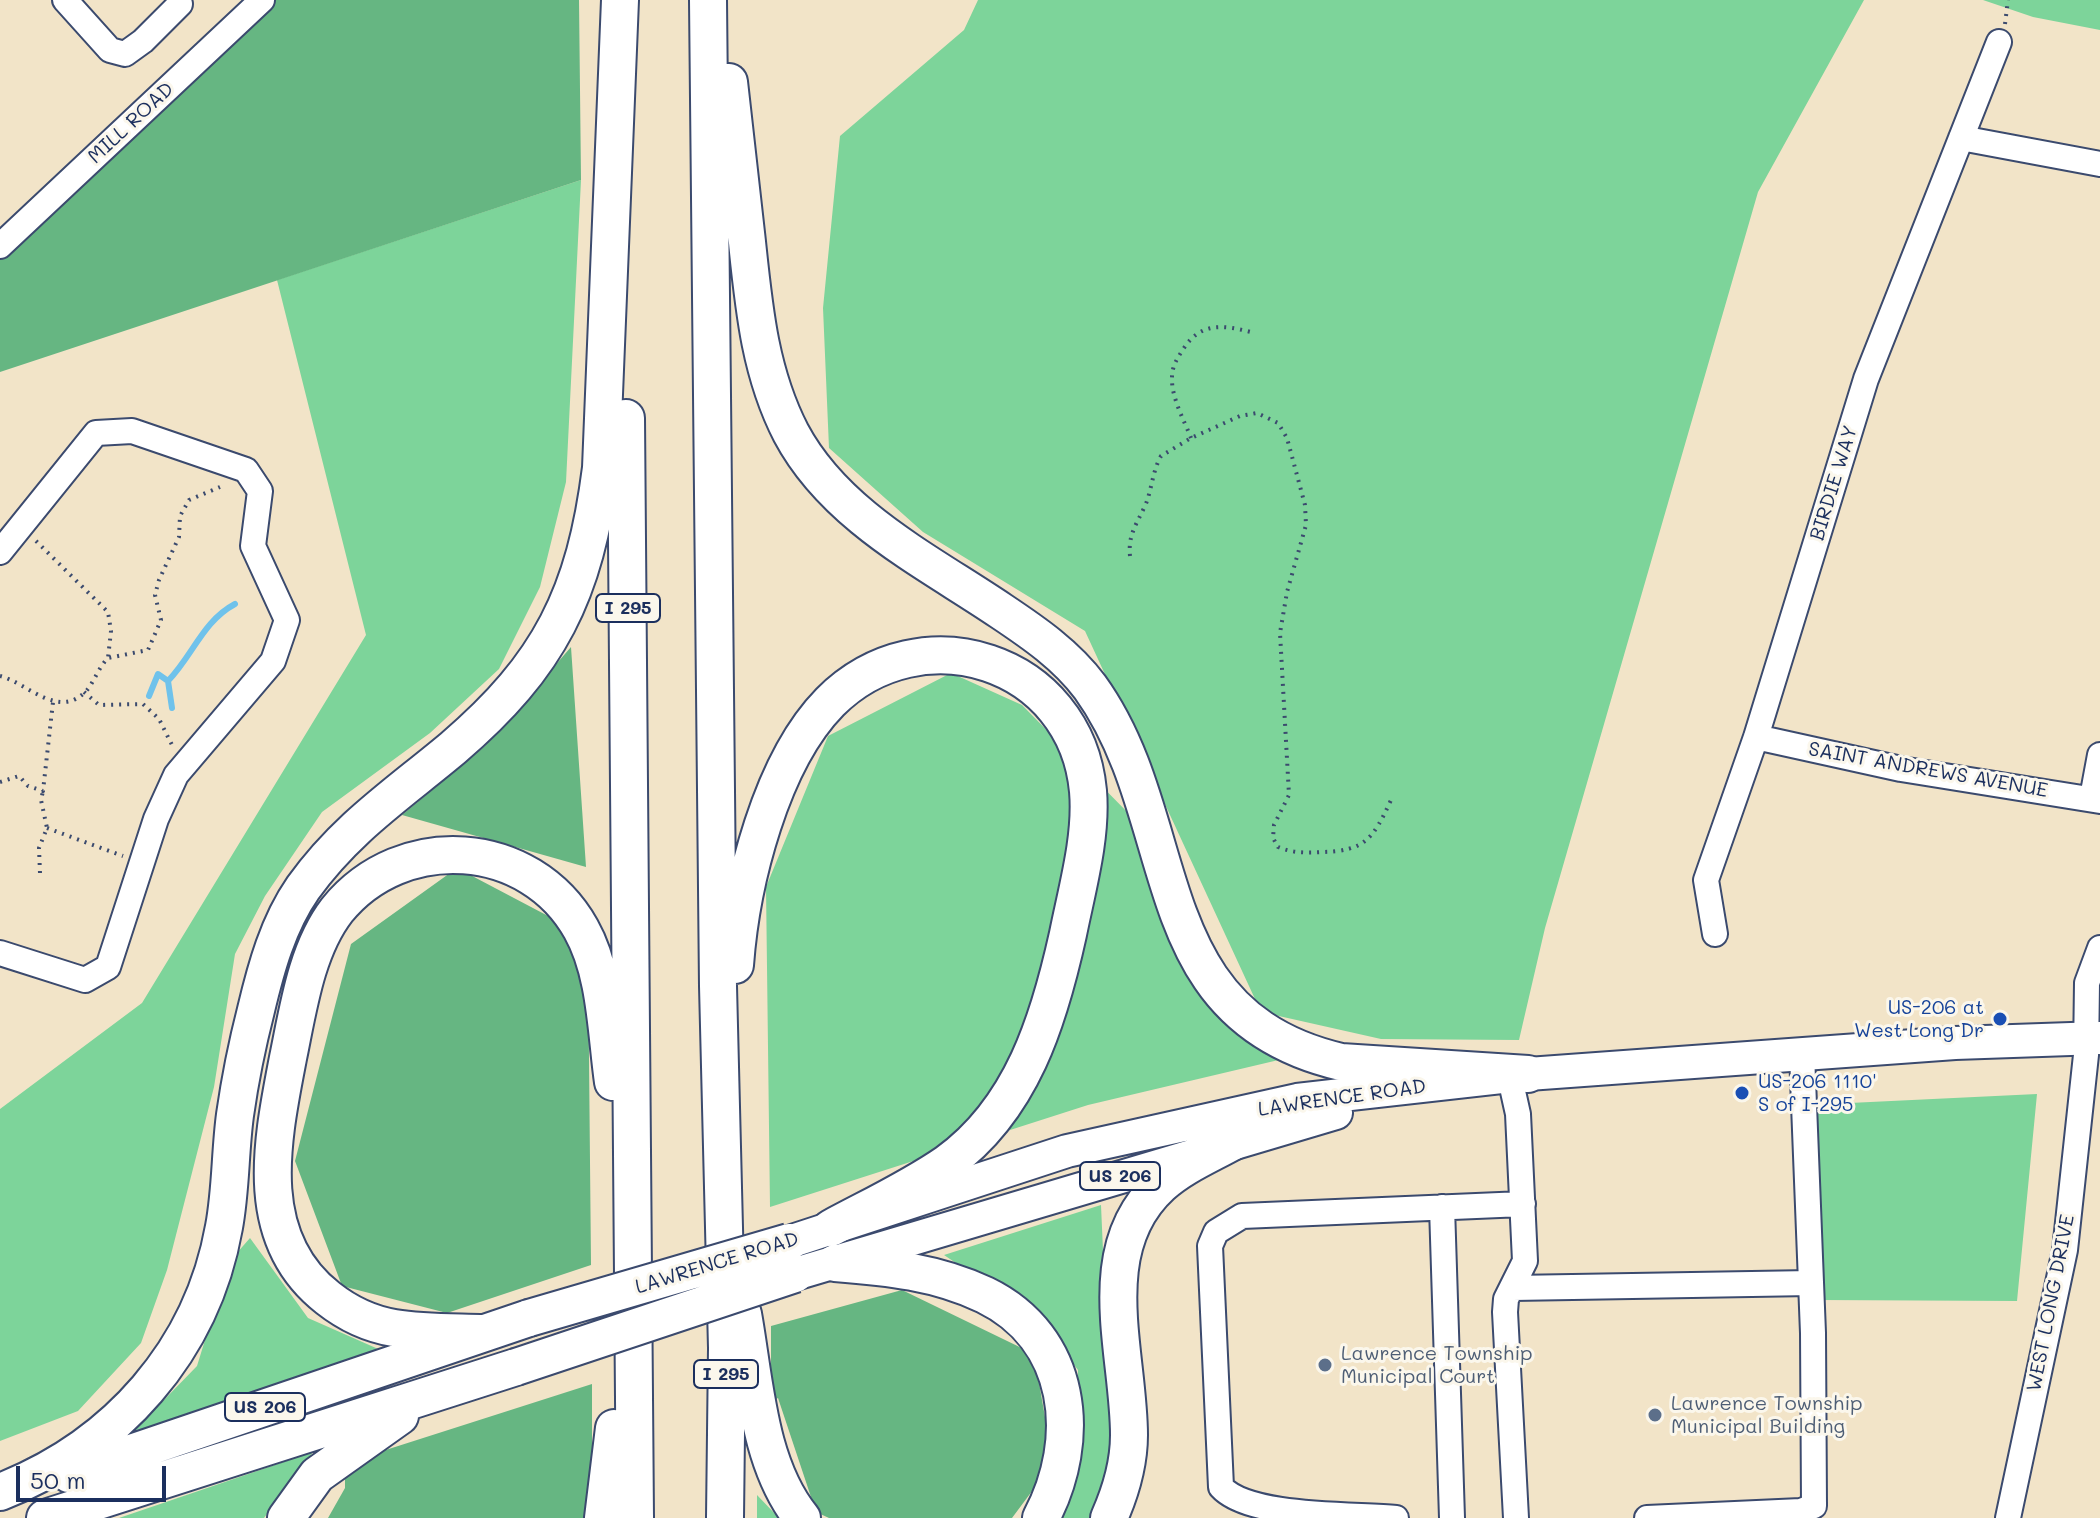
<!DOCTYPE html>
<html>
<head>
<meta charset="utf-8">
<style>
  body { margin:0 }
  #map { position:relative; width:2100px; height:1518px; overflow:hidden; background:#f2e4c8; font-family:Mali,sans-serif }
  canvas { display:block }
  .scale { position:absolute; left:16px; top:1466px; width:150px; height:36px; box-sizing:border-box; border:4px solid #1b2f5e; border-top:0; padding-left:10px; font-size:24px; line-height:28px; white-space:nowrap; color:#1b2f5e; -webkit-text-stroke:6px #fbf7ec; paint-order:stroke }
</style>
</head>
<body>
<div id="map">
<canvas width="2100" height="1518"></canvas>
<div class="scale">50 m</div>
</div>
<script>
const context = document.querySelector('canvas').getContext('2d');
context.lineJoin = 'round';
function paint(path, color) {
  context.fillStyle = color;
  context.fill(path, 'evenodd');
}
function strokePath(path, color, width, dash) {
  context.strokeStyle = color;
  context.lineWidth = width;
  context.lineCap = dash ? 'butt' : 'round';
  context.setLineDash(dash || []);
  context.stroke(path);
}
function label(font, color, halo, rows, align = 'center') {
  context.font = font + ' Mali,sans-serif';
  context.lineWidth = 6;
  context.setLineDash([]);
  context.textBaseline = 'middle';
  context.strokeStyle = halo;
  context.fillStyle = color;
  for (const [text, x, y, turn = 0] of rows) {
    context.save();
    context.translate(x, y);
    context.rotate((+turn || 0) * Math.PI / 180);
    context.textAlign = isNaN(turn) ? turn : align;
    if (halo) context.strokeText(text, 0, 0);
    context.fillText(text, 0, 0);
    context.restore();
  }
}
paint(new Path2D(`
  M 978,0 L 1864,0 L 1758,192 L 1545,928 L 1519,1040 L 1381,1039 L 1261,1012 L 1085,631 L 923,532 L 829,448 L 823,308 L 840,136 L 964,30 Z
  M 1983,0 L 2100,0 L 2100,30 L 2033,17 Z
  M 581,180 L 566,482 L 540,587 L 499,669 L 430,733 L 322,812 L 265,896 L 235,954 L 214,1087 L 167,1270 L 141,1343 L 78,1411 L 0,1441 L 0,1109 L 142,1003 L 366,635 L 277,280 Z
  M 951,673 L 1022,705 L 1137,822 L 1202,990 L 1287,1058 L 1088,1105 L 770,1207 L 766,887 L 828,736 Z
  M 2037,1094 L 2017,1301 L 1818,1300 L 1808,1105 Z
  M 1101,1205 L 1112,1457 L 1089,1518 L 1055,1518 L 1075,1481 L 1078,1370 L 1038,1318 L 944,1255 Z
  M 250,1238 L 308,1318 L 385,1352 L 126,1439 L 197,1366 L 229,1262 Z
  M 313,1452 L 264,1518 L 119,1518 Z
  M 757,1495 L 779,1518 L 757,1518 Z`), '#7dd49a');
paint(new Path2D(`
  M 271,0 L 579,0 L 581,180 L 0,372 L 0,251 Z
  M 571,647 L 586,867 L 402,815 L 485,746 Z
  M 457,868 L 569,927 L 588,956 L 591,1265 L 447,1313 L 342,1286 L 295,1161 L 351,944 Z
  M 902,1290 L 1034,1354 L 1053,1463 L 1012,1518 L 829,1518 L 816,1512 L 778,1398 L 771,1402 L 771,1326 Z
  M 592,1384 L 592,1518 L 328,1518 L 345,1488 L 345,1463 Z`), '#66b682');
strokePath(new Path2D(`
  M 149,696 L 158,674 L 168,681
  M 172,708 L 168,681 C 193,655 203,621 235,604`), '#6fc2eb', 6);
const minor = new Path2D(`
  M 65,0 L 110,50 L 125,54 L 143,41 L 180,4
  M 1961,138 L 2100,164
  M 0,246 L 262,0
  M 0,552 L 96,433 L 132,431 L 246,470 L 260,491 L 253,546 L 287,620 L 273,661 L 176,775 L 156,819 L 108,967 L 85,980 L 0,953
  M 1756,737 L 1901,769 L 2100,801
  M 2092,798 L 2100,755
  M 1715,934 L 1706,880 L 1756,737 L 1866,379 L 1999,42
  M 1510,1078 L 1518,1114 L 1525,1261 L 1506,1299 L 1505,1312 L 1516,1518
  M 1442,1207 L 1452,1518
  M 1513,1288 L 1811,1283
  M 1396,1518 C 1353,1514 1249,1518 1221,1487 L 1210,1246 L 1216,1232 L 1242,1216 L 1523,1204
  M 1647,1518 L 1801,1511 L 1814,1506 L 1813,1333 L 1802,1054
  M 2008,1518 L 2065,1250 L 2086,1055 L 2087,983 L 2100,948`);
const major = new Path2D(`
  M 789,1242 L 1067,1151 L 1297,1100 L 1528,1074 L 1955,1043 L 2100,1038
  M 795,1274 L 1336,1113`);
const highway = new Path2D(`
  M 708,0 L 718,986 L 727,1348 L 725,1518
  M 729,82 C 735,135 741,189 747,242 C 754,309 760,373 791,433 C 835,516 927,561 1001,611 C 1034,633 1066,655 1090,687 C 1187,821 1139,1015 1341,1062 L 1528,1074
  M 626,418 L 635,1518
  M 735,965 C 741,883 771,762 830,702 C 921,611 1076,660 1088,791 C 1092,837 1077,889 1068,934 C 1049,1020 1022,1109 947,1163 C 911,1188 870,1207 831,1228
  M 835,1263 C 887,1267 937,1272 985,1295 C 1073,1338 1083,1439 1041,1518
  M 743,1314 C 755,1380 758,1464 802,1518
  M 484,1333 C 454,1332 423,1333 394,1328 C 370,1324 347,1313 328,1298 C 251,1238 272,1141 288,1058 C 298,1010 306,950 337,910 C 402,830 530,838 581,929 C 606,973 606,1033 613,1082
  M 69,1474 L 529,1318
  M 0,1492 C 116,1447 202,1351 224,1227 C 231,1190 230,1152 235,1115 C 240,1080 247,1045 256,1010 C 266,968 278,924 303,888 C 346,828 398,794 453,748 C 550,665 585,594 601,468 L 620,0
  M 45,1518 L 516,1367
  M 286,1518 L 317,1475 L 400,1416
  M 603,1518 L 614,1428
  M 1109,1518 C 1121,1491 1129,1465 1129,1435 C 1129,1353 1090,1250 1161,1185 C 1182,1166 1209,1155 1234,1141`);
strokePath(minor, '#3b4a6e', 28);
strokePath(major, '#3b4a6e', 36);
strokePath(highway, '#3b4a6e', 40);
strokePath(new Path2D(`
  M 2005,24 L 2008,0
  M 1191,438 C 1184,420 1171,397 1172,377 C 1172,366 1178,357 1184,348 C 1201,322 1223,325 1251,332
  M 36,541 L 108,612 L 111,631 L 108,658
  M 1130,556 C 1128,535 1136,525 1145,506 C 1152,490 1152,472 1161,456 L 1191,438 L 1240,416 L 1257,413 L 1278,423 L 1287,438 L 1305,505 L 1306,525 L 1287,592 L 1280,633 L 1289,795 L 1274,825 L 1273,838 L 1278,847 C 1292,853 1306,853 1322,852 C 1365,851 1373,839 1391,800
  M 0,676 C 28,683 59,721 87,690 C 95,680 99,667 108,658 L 148,650 L 161,620 L 155,595 L 159,580 L 179,537 L 180,516 L 189,500 L 220,487
  M 84,692 L 99,705 L 143,704 L 159,719 L 173,747
  M 0,782 L 19,776 L 28,786 L 43,791 L 53,702
  M 47,828 L 123,856
  M 40,873 L 39,848 L 47,828 L 41,800 L 43,791`), '#3b4a6e', 4, [2, 6]);
strokePath(minor, '#fff', 24);
strokePath(major, '#fff', 32);
strokePath(highway, '#fff', 36);
const highwayBridge = new Path2D(`
  M 529,1318 L 789,1242
  M 516,1367 L 795,1274`);
strokePath(highwayBridge, '#3b4a6e', 40, []);
strokePath(highwayBridge, '#fff', 36);
for (const [x, y, r, color] of [
  [2000,1019,8,"#1a4fb4"],
  [1742,1093,8,"#1a4fb4"],
  [1325,1365,8,"#5c6f8a"],
  [1655,1415,8,"#5c6f8a"]
]) {
  const dot = new Path2D();
  dot.arc(x, y, r, 0, 2 * Math.PI);
  context.fillStyle = color;
  context.fill(dot);
  strokePath(dot, '#fbf7ec', 3);
}
for (const [x, y, w] of [
  [628,608,64],
  [1120,1176,80],
  [726,1374,64],
  [265,1407,80]
]) {
  const box = new Path2D();
  box.roundRect(x - w / 2, y - 14, w, 28, 6);
  context.fillStyle = '#fbf7ec';
  context.fill(box);
  strokePath(box, '#1b2f5e', 2);
}
label('bold 18px', '#1b2f5e', null, [
  ["I 295",628,608],
  ["US 206",1120,1176],
  ["I 295",726,1374],
  ["US 206",265,1407]
]);
label('20px', '#1b2f5e', '#fbf7ec', [
  ["MILL ROAD",131,123,-43],
  ["BIRDIE WAY",1834,483,-73],
  ["SAINT ANDREWS AVENUE",1928,770,10],
  ["LAWRENCE ROAD",1342,1098,-8],
  ["LAWRENCE ROAD",717,1263,-17],
  ["WEST LONG DRIVE",2051,1303,-79]
]);
label('20px', '#164399', '#fbf7ec', [
  ["US-206 at",1984,1008],
  ["West Long Dr",1984,1031],
  ["US-206 1110'",1758,1082,"left"],
  ["S of I-295",1758,1105,"left"]
], 'right');
label('20px', '#4e5e75', '#fbf7ec', [
  ["Lawrence Township",1341,1354],
  ["Municipal Court",1341,1377],
  ["Lawrence Township",1671,1404],
  ["Municipal Building",1671,1427]
], 'left');
</script>
</body>
</html>
